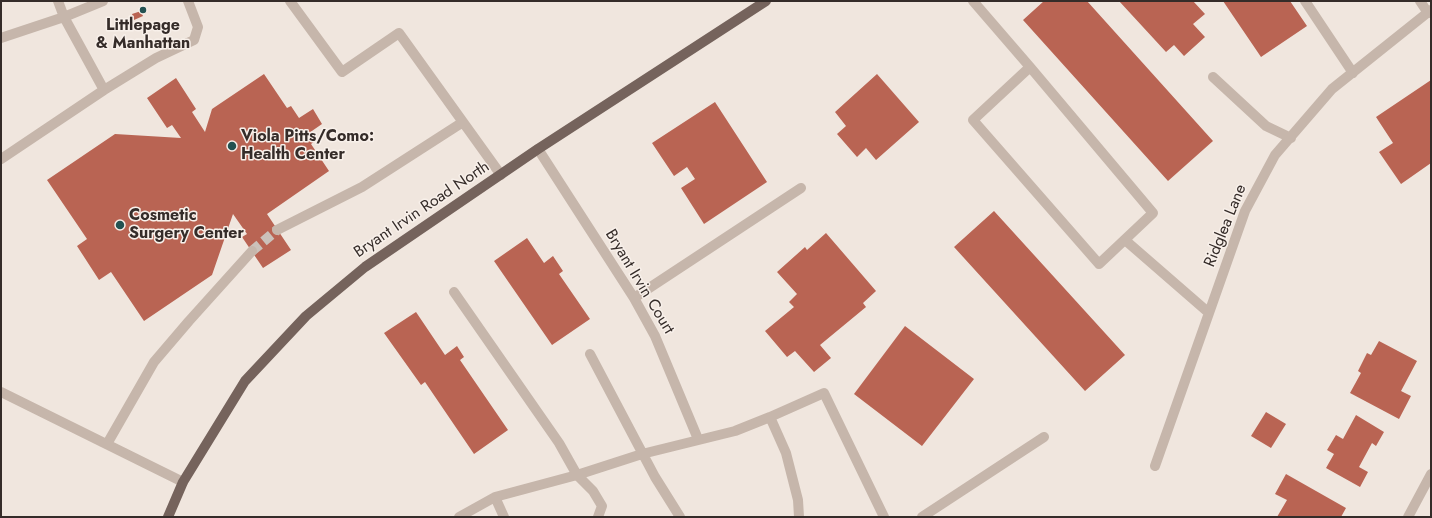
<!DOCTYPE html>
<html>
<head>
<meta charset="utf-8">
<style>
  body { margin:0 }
  #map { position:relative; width:1432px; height:518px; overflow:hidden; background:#f0e6de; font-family:Jost,sans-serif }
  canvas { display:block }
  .frame { position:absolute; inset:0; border:2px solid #352c29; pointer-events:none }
</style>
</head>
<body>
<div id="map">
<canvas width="1432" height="518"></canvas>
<div class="frame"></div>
</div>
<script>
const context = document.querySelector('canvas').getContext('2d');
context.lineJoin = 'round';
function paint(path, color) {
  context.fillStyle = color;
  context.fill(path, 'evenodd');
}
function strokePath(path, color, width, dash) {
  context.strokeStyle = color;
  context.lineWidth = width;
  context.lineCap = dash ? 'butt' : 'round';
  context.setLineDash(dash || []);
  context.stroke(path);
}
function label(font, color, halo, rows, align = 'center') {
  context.font = font + ' Jost,sans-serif';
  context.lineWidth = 3;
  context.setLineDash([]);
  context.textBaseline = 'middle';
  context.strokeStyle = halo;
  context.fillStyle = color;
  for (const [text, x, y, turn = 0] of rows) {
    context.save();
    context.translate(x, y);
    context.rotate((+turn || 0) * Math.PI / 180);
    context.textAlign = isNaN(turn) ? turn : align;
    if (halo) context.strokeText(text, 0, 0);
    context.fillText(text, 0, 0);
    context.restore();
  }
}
paint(new Path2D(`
  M 1044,1 L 1087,1 L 1213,141 L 1168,181 L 1023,20 Z
  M 1119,1 L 1193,1 L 1205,14 L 1193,24 L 1205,37 L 1184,56 L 1174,45 L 1166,52 Z
  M 1223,1 L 1290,1 L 1307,26 L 1261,57 Z
  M 141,11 L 143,16 L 134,20 L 132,14 Z
  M 264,74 L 287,108 L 291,106 L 299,118 L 313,109 L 322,124 L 309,133 L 315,141 L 311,144 L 329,171 L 267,214 L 291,250 L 263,268 L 242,237 L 247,234 L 233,214 L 212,275 L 144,321 L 111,272 L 99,280 L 77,246 L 87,239 L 47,180 L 115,134 L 181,138 L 172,125 L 167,128 L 147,98 L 176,78 L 196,109 L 192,112 L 205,132 L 212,109 Z
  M 877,74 L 919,122 L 876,160 L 866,148 L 857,157 L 837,134 L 846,126 L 835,112 Z
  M 1431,80 L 1431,163 L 1401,184 L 1379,152 L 1393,143 L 1376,117 Z
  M 715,102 L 767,182 L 704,224 L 681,188 L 695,179 L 687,167 L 674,176 L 652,143 Z
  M 994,211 L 1125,355 L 1085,391 L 954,247 Z
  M 826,233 L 876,291 L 863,303 L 866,307 L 820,345 L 831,358 L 814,372 L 795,351 L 787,357 L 765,331 L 794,307 L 789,302 L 797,294 L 777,272 L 805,247 L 807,250 Z
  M 527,238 L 544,263 L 553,256 L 563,271 L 559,274 L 590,319 L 552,345 L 494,261 Z
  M 416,312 L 445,355 L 457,346 L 464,357 L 460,360 L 508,430 L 474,454 L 425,382 L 421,385 L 384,333 Z
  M 905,326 L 974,379 L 922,446 L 854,394 Z
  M 1379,341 L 1417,361 L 1401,391 L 1411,396 L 1399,419 L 1350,393 L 1361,373 L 1358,371 L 1367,353 L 1371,355 Z
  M 1266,412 L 1286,424 L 1271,448 L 1251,436 Z
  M 1356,415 L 1384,432 L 1376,446 L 1372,443 L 1359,467 L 1368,472 L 1360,487 L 1326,468 L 1334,454 L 1327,450 L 1336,435 L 1343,439 Z
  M 1286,474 L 1346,508 L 1341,517 L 1277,517 L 1287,500 L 1275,494 Z`), '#b96453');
strokePath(new Path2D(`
  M 252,251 L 277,230`), '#cbc1ba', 10, [10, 5]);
strokePath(new Path2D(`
  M 290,1 L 342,72 L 399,33 L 501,175
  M 973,1 L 1030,67 L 1153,213 L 1099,264 L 973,120 L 1030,67
  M 1305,1 L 1353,73
  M 1420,1 L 1428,13
  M 1,38 L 64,17 L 103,1
  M 1213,77 L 1266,126 L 1291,138
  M 104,90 L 156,58 L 194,40 L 198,27 L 188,1
  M 538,149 L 634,298 L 655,336 L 698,439
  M 1,159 L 104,90 L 64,17 L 58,1
  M 277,230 L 362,187 L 463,122
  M 1125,240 L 1209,313
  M 454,292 L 559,443 L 577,475 L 593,491 L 602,506 L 598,517
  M 634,298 L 801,188
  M 590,354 L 655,477 L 680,517
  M 1,392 L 183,482
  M 770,417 L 786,453 L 798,500 L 799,517
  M 107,444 L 154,362 L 189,321 L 252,251
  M 1155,466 L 1245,211 L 1275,155 L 1332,89 L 1431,10
  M 495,497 L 504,517
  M 459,517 L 495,497 L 577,475 L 642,454 L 735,431 L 770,417 L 824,393 L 884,517
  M 922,517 L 1044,437
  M 1408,517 L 1431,474`), '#c6b6ab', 10);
strokePath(new Path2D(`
  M 168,517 L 183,482 L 245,381 L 306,316 L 365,267 L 538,149 L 766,1`), '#75635c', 10);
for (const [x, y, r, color] of [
  [143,10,4,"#235252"],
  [232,146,5,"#235252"],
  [120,225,5,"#235252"]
]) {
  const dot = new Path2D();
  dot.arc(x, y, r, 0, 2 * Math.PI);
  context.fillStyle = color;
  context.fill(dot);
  strokePath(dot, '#f8f0ea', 1.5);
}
label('bold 16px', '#352c29', '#f8f0ea', [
  ["Littlepage",143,26,"center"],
  ["& Manhattan",143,44,"center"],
  ["Viola Pitts/Como:",241,137],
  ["Health Center",241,155],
  ["Cosmetic",129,216],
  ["Surgery Center",129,234]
], 'left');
label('16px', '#352c29', '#f8f0ea', [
  ["Bryant Irvin Road North",422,210,-34],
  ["Ridglea Lane",1226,226,-68],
  ["Bryant Irvin Court",639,282,59]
]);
</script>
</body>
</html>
